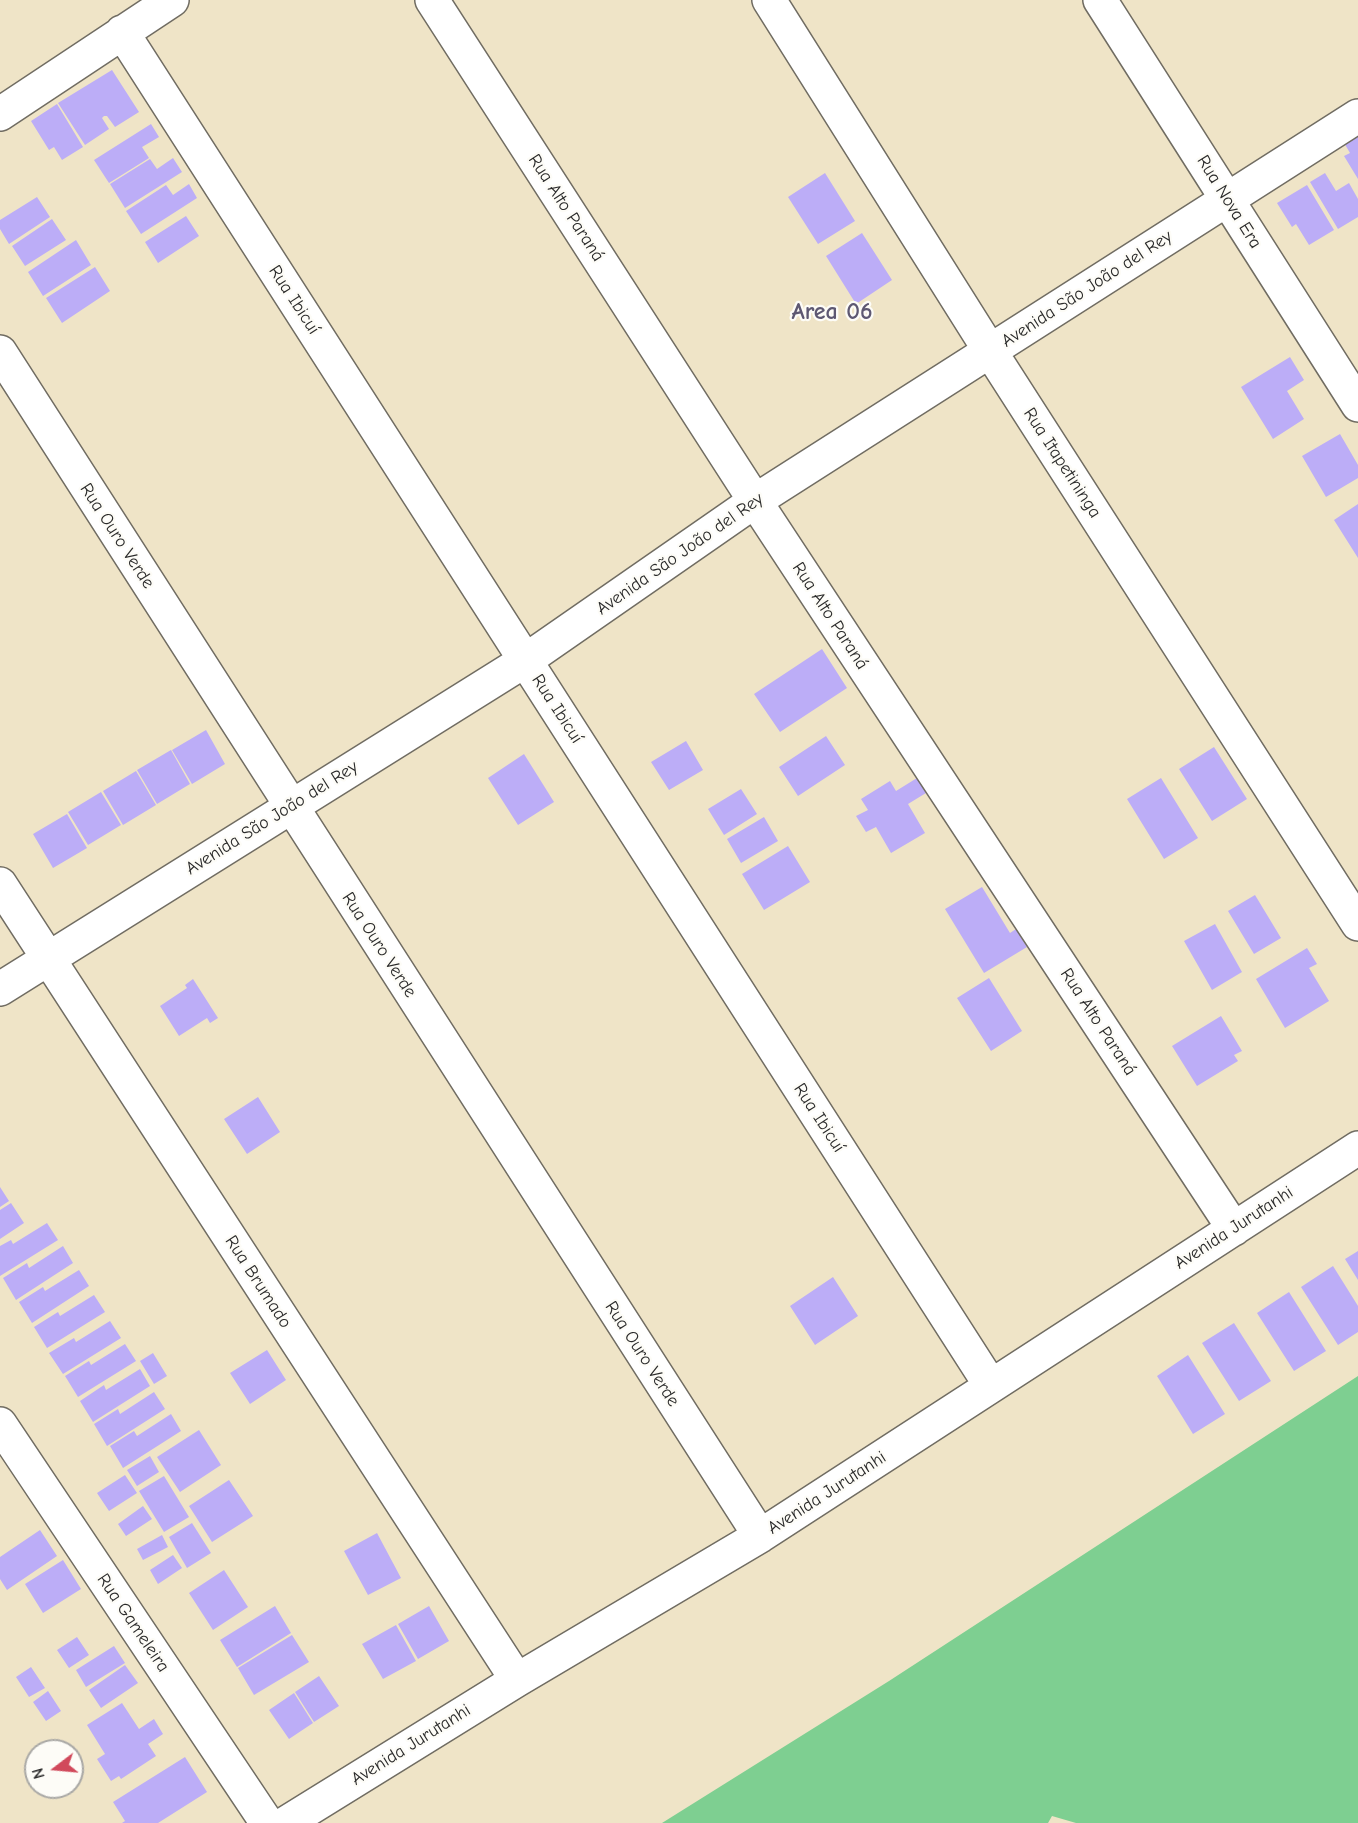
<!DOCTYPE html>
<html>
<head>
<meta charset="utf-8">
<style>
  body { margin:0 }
  #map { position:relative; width:1358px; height:1823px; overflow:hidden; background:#efe4c7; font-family:"Comic Neue",sans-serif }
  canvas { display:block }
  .north { position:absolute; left:24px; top:1739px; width:60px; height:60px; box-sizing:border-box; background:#fdfcf7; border:2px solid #a9a8a5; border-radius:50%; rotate:254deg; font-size:16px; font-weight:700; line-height:24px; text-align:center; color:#2b2b2b }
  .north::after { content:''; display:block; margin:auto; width:21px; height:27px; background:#d1495b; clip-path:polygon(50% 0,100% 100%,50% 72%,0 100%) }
</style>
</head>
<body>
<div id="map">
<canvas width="1358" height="1823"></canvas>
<div class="north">N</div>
</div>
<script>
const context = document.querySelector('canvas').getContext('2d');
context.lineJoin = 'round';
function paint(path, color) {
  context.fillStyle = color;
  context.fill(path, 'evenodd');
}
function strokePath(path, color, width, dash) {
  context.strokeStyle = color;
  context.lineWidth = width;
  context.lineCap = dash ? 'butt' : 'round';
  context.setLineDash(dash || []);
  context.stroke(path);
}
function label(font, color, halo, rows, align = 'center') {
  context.font = font + ' "Comic Neue",sans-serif';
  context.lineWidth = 4.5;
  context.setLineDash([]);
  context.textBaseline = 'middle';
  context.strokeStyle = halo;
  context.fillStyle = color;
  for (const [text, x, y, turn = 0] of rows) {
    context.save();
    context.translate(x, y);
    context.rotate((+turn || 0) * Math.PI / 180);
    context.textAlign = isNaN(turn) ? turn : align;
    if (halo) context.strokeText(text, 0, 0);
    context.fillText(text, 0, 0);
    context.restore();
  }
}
paint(new Path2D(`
  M 1358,1376 L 1358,1823 L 1076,1823 L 1052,1816 L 1048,1823 L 662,1823 L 889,1681 Z`), '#7ecf91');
paint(new Path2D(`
  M 112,70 L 139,112 L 115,127 L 107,116 L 104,116 L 102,118 L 109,129 L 85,145 L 58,103 Z
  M 57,104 L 83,147 L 62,160 L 54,147 L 49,150 L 31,121 Z
  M 151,124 L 159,137 L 142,147 L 149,158 L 109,183 L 94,160 Z
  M 1358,132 L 1358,179 L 1344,156 L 1350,153 L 1343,141 Z
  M 173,158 L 182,172 L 125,208 L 110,184 L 150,159 L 157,169 Z
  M 825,173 L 855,221 L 818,244 L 788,197 Z
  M 1325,173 L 1336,191 L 1349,183 L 1358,199 L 1358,217 L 1338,229 L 1310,182 Z
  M 189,184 L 197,198 L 141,234 L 126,211 L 166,185 L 173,195 Z
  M 1307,185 L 1334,230 L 1309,245 L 1296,224 L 1292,227 L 1277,203 Z
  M 37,197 L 50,217 L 9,244 L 0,229 L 0,220 Z
  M 186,216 L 199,236 L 158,263 L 145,242 Z
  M 52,219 L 66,240 L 25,266 L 12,246 Z
  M 862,233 L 892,280 L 856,304 L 826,256 Z
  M 76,240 L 91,265 L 43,296 L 28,272 Z
  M 95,267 L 110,291 L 62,323 L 46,298 Z
  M 1290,357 L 1304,380 L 1287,391 L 1304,419 L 1273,439 L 1241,387 Z
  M 1340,434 L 1358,465 L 1358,478 L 1326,497 L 1302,456 Z
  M 1358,504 L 1358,558 L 1334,520 Z
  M 822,649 L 847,688 L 780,732 L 754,694 Z
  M 206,730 L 225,764 L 192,784 L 172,750 Z
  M 826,736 L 845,765 L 798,796 L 779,767 Z
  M 686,741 L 703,770 L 669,790 L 651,762 Z
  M 1214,747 L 1247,799 L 1212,821 L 1179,769 Z
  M 171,750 L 190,784 L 157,804 L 137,770 Z
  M 524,754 L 554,802 L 518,825 L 488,778 Z
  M 136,771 L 156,805 L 123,825 L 103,791 Z
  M 917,778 L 926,793 L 908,804 L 925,833 L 891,853 L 876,827 L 866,832 L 856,816 L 868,810 L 861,799 L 890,781 L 896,791 Z
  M 1161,778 L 1198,838 L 1164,859 L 1127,799 Z
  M 741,789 L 757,814 L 724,835 L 708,809 Z
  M 101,792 L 121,825 L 88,845 L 68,812 Z
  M 67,814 L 87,848 L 53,868 L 33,834 Z
  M 764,817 L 778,841 L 741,863 L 727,839 Z
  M 788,846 L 810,882 L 764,910 L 742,874 Z
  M 982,887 L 1010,933 L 1016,929 L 1027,947 L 984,973 L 945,909 Z
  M 1255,895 L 1281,938 L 1254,954 L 1228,911 Z
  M 1215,924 L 1242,972 L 1212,990 L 1184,941 Z
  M 1307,948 L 1317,964 L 1309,968 L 1329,1001 L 1285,1028 L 1256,979 Z
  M 989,978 L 1022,1031 L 991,1051 L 957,998 Z
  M 193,979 L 218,1018 L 210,1023 L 207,1018 L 179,1036 L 160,1006 L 187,988 L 185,985 Z
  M 1221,1016 L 1242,1051 L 1234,1055 L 1238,1061 L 1197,1086 L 1172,1046 Z
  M 258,1097 L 280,1132 L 247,1154 L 224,1119 Z
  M 0,1187 L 9,1201 L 0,1207 Z
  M 11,1203 L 24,1223 L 0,1239 L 0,1210 Z
  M 47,1223 L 58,1240 L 0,1276 L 0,1246 L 11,1240 L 13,1244 Z
  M 63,1246 L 73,1263 L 16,1300 L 3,1278 L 27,1263 L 29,1268 Z
  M 1358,1251 L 1358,1280 L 1345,1259 Z
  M 1333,1266 L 1358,1306 L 1358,1332 L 1338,1345 L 1301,1287 Z
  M 79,1270 L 89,1286 L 32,1323 L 19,1302 L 43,1287 L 45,1291 Z
  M 833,1277 L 858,1316 L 815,1345 L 790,1306 Z
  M 1289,1292 L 1326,1351 L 1294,1371 L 1257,1313 Z
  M 94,1295 L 105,1312 L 47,1348 L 34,1327 L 58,1312 L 60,1316 Z
  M 110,1321 L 121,1338 L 63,1374 L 49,1353 L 74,1338 L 76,1342 Z
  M 1234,1323 L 1271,1381 L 1239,1401 L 1202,1343 Z
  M 125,1344 L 136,1361 L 78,1397 L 65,1376 L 89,1361 L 91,1365 Z
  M 267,1350 L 286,1380 L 250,1404 L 230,1373 Z
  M 153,1353 L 167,1376 L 154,1384 L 140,1361 Z
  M 1188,1355 L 1225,1414 L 1193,1434 L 1157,1376 Z
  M 140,1369 L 150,1386 L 93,1422 L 80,1401 L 104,1385 L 106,1390 Z
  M 154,1392 L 165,1409 L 107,1446 L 94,1424 L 118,1409 L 120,1414 Z
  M 171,1414 L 181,1431 L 123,1468 L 110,1446 L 134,1431 L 137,1436 Z
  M 199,1430 L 221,1465 L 180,1492 L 157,1457 Z
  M 150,1456 L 159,1472 L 137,1486 L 127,1470 Z
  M 125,1475 L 137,1493 L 109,1511 L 97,1493 Z
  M 164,1476 L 189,1517 L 164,1532 L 139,1491 Z
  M 229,1480 L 253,1516 L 212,1542 L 189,1506 Z
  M 143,1506 L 152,1519 L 126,1536 L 118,1524 Z
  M 192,1523 L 211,1553 L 187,1568 L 169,1537 Z
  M 40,1530 L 57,1556 L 7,1590 L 0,1579 L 0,1557 Z
  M 377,1533 L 401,1578 L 368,1595 L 344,1551 Z
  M 162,1535 L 168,1547 L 143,1560 L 137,1549 Z
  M 173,1555 L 182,1568 L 158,1584 L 150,1570 Z
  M 63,1560 L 81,1589 L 43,1613 L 25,1584 Z
  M 224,1570 L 248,1607 L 213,1630 L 189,1593 Z
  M 275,1606 L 291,1633 L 237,1667 L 220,1640 Z
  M 429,1606 L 449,1641 L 418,1659 L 398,1624 Z
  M 396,1625 L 416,1661 L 383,1679 L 362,1644 Z
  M 292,1635 L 309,1662 L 254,1695 L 238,1668 Z
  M 77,1637 L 89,1655 L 69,1668 L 57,1650 Z
  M 114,1646 L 125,1663 L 86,1687 L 76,1670 Z
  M 125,1665 L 138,1683 L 101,1708 L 89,1690 Z
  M 31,1667 L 45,1688 L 29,1697 L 16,1677 Z
  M 319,1676 L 339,1706 L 314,1722 L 295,1692 Z
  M 48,1691 L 61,1711 L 46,1721 L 33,1702 Z
  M 294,1693 L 313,1723 L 289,1739 L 269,1710 Z
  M 122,1703 L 139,1729 L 154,1719 L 163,1734 L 148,1744 L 156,1756 L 121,1779 L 119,1776 L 111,1781 L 97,1759 L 105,1754 L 87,1725 Z
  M 185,1757 L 207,1792 L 158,1823 L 122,1823 L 125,1821 L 113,1802 Z`), '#bcadf7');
const minor = new Path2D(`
  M 432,0 L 755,501 L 1234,1229
  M 769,0 L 990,351 L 1358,924
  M 1100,0 L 1358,405
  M 122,32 L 991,1386
  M 0,114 L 172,0
  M 0,352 L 760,1536
  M 0,884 L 517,1680
  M 0,989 L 526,660 L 755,501 L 1358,116
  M 0,1424 L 267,1823
  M 286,1823 L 517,1680 L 760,1536 L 1358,1148`);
strokePath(minor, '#706c62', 36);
strokePath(minor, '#fff', 33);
label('18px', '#2b2b2b', '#fdfcf7', [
  ["Rua Nova Era",1229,202,58],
  ["Rua Alto Paraná",566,208,57],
  ["Avenida São João del Rey",1087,289,-33],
  ["Rua Ibicuí",294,300,57],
  ["Rua Itapetininga",1062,463,57],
  ["Rua Ouro Verde",117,536,57],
  ["Avenida São João del Rey",680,554,-35],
  ["Rua Alto Paraná",830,616,57],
  ["Rua Ibicuí",557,709,57],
  ["Avenida São João del Rey",272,818,-32],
  ["Rua Ouro Verde",379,945,57],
  ["Rua Alto Paraná",1098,1022,57],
  ["Rua Ibicuí",819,1118,57],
  ["Avenida Jurutanhi",1234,1228,-33],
  ["Rua Brumado",258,1282,57],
  ["Rua Ouro Verde",642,1354,57],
  ["Avenida Jurutanhi",827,1493,-33],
  ["Rua Gameleira",133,1623,56],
  ["Avenida Jurutanhi",411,1745,-32]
]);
label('bold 24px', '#5e5872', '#fdfcf7', [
  ["Area 06",832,312]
]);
</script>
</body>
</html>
